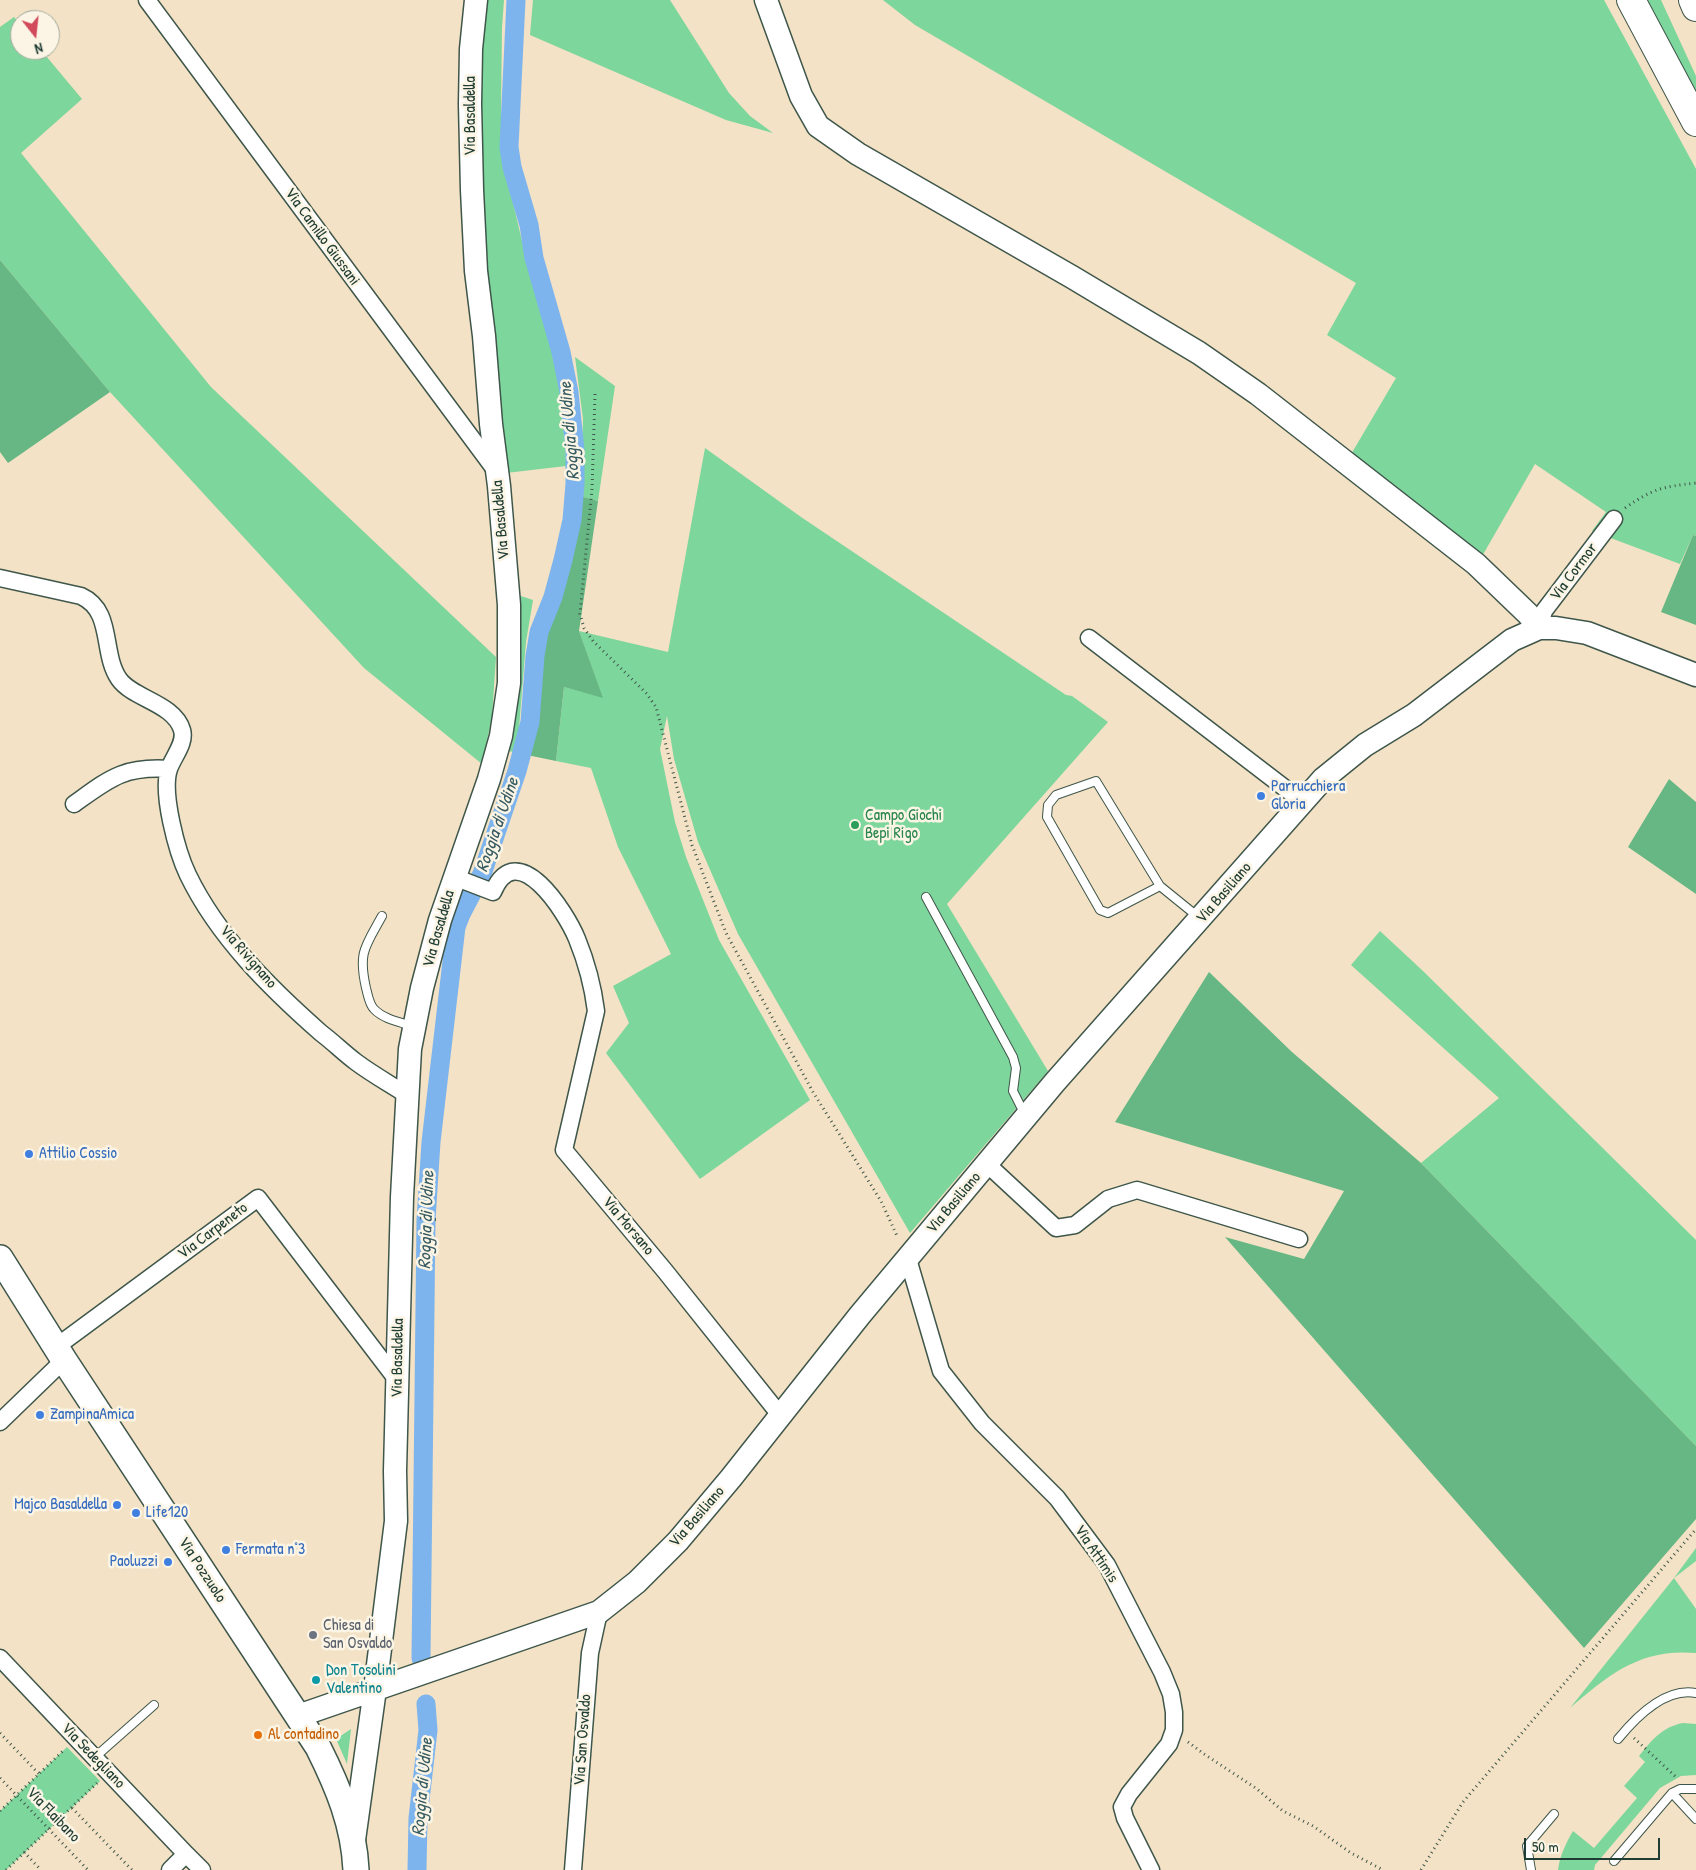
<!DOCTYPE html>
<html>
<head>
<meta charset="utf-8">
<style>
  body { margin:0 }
  #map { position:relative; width:1696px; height:1870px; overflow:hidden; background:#f3e2c5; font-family:"Patrick Hand",sans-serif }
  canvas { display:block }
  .north { position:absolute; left:10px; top:10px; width:50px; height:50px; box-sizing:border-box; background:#fcf5e5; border:1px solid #a4ab9e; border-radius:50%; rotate:164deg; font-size:14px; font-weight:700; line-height:20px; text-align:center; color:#1f3d34 }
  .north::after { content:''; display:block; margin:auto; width:18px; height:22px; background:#d1495b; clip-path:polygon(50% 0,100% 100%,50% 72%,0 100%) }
  .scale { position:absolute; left:1524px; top:1838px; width:136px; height:22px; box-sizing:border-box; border:2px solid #1f3d34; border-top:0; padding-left:6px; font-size:15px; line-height:18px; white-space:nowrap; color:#1f3d34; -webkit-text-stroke:4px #fcf5e5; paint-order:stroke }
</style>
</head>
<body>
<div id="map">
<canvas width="1696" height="1870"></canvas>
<div class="north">N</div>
<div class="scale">50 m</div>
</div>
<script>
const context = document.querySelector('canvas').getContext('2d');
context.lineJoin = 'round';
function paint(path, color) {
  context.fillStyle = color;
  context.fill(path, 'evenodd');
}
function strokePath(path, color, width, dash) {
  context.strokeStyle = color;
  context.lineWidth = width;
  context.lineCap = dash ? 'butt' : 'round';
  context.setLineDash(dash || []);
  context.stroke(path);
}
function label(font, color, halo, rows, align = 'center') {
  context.font = font + ' "Patrick Hand",sans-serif';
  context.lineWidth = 5;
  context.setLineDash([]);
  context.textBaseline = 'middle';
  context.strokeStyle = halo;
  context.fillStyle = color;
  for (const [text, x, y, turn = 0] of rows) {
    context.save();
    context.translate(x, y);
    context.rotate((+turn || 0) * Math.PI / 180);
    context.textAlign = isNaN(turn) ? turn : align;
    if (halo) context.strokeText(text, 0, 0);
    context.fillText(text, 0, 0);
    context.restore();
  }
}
paint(new Path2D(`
  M 484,0 L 504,0 L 502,28 L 501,112 L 506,173 L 526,258 L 555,352 L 561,396 L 566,457 L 566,466 L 506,473 L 484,252 L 479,135 Z
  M 533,0 L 670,0 L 729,93 L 750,116 L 773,133 L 726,120 L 530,35 Z
  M 883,0 L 1604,0 L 1696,169 L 1696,536 L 1693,535 L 1680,564 L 1592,531 L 1606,512 L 1535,464 L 1481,558 L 1350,456 L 1396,378 L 1327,335 L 1356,283 L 915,25 Z
  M 1639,0 L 1661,0 L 1696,76 L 1696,107 Z
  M 14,17 L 20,24 L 20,50 L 41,50 L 82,99 L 21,153 L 211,387 L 496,657 L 492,717 L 482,764 L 364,668 L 110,392 L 0,260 L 0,27 Z
  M 575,357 L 615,386 L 598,501 L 580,496 L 583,419 Z
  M 705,448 L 801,517 L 1066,695 L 1072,696 L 1108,722 L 947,904 L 1048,1071 L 910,1233 L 738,934 L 698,842 L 674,759 L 667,716 L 660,749 L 675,822 L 686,857 L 719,940 L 810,1100 L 700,1179 L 606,1053 L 629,1023 L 613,986 L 671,954 L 618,847 L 591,768 L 556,761 L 564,687 L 602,697 L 579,631 L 668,652 Z
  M 518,595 L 533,600 L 526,642 L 517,753 L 509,751 L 515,718 Z
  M 1380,931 L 1423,971 L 1696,1240 L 1696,1446 L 1421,1163 L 1499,1098 L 1351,965 Z
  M 1696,1548 L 1696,1561 L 1674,1578 L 1696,1609 L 1696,1653 C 1641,1648 1609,1674 1570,1708 L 1674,1578 Z
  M 1683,1723 L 1696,1724 L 1696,1775 L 1681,1776 L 1660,1788 L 1595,1865 L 1594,1870 L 1558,1870 C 1560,1855 1566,1843 1573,1831 L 1594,1848 L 1637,1798 L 1624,1786 L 1645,1762 L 1639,1756 C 1652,1740 1662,1727 1683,1723 Z
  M 351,1729 L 347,1764 L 336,1739 Z
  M 67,1747 L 100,1781 L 6,1870 L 0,1870 L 0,1811 Z`), '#7dd69c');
paint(new Path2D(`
  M 0,260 L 110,392 L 8,463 L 0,452 Z
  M 580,496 L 598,501 L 579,631 L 603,698 L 564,687 L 556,761 L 527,755 L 536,725 L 545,630 L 559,598 L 576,527 Z
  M 1693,535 L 1696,536 L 1696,625 L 1661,612 Z
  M 1669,779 L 1696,802 L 1696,894 L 1628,847 Z
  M 1209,972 L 1292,1052 L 1421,1163 L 1696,1446 L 1696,1519 L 1584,1648 L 1225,1237 L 1304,1259 L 1344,1191 L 1115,1122 Z`), '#66b784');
strokePath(new Path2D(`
  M 421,1658 L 426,1220 L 431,1142 L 456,927 L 461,914 L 482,874 L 517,771 L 530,722 L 535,656 L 539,632 L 553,597 L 563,560 L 572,520 L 575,484 L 575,450 L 569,392 L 561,352 L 534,258 L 529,225 L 512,167 L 509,147 L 516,0
  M 417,1870 L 418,1818 L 428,1730 L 426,1704`), '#7db4ed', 19);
const lane = new Path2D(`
  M 1160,886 L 1108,913 L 1100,910 L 1047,817 L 1048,805 L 1056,795 L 1096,781 L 1160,886 L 1197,916
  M 926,897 L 1013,1057 L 1016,1068 L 1013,1091 L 1024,1113
  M 382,916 C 365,947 358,952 366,988 C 368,995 369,1004 374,1009 C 383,1019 400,1022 412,1026
  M 1618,1739 C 1636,1717 1665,1687 1696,1693
  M 94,1758 L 154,1705
  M 1672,1793 L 1696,1819
  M 1614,1861 L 1672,1793 L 1680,1789 L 1696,1789
  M 1531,1870 L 1527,1846 L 1554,1814`);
const street = new Path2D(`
  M 147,0 L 496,471
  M 0,578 L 81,596 C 114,611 101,653 119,679 C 133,699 174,703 182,730 C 186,743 173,757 169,769 C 161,793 177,852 188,875 C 218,937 270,988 321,1033 C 333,1042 344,1053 356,1062 C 372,1074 390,1084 407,1095
  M 1539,628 L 1544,611 L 1614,519
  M 1089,638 L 1303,802
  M 74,804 C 109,779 123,766 169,769
  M 454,877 L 493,892 C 517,835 566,912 577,939 C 586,961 593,987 596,1011 L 564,1150 L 665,1271 L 780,1415
  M 987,1164 L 1056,1228 L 1075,1225 L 1108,1199 L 1137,1190 L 1299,1239
  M 908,1259 L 941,1371 L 982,1423 L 1057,1498 L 1107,1565 L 1162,1672 L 1171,1694 L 1174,1712 L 1174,1730 L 1169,1744 L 1129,1794 L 1122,1807 L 1125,1818 L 1151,1870
  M 56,1347 L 258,1198 L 397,1380
  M 0,1422 L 64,1360
  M 0,1658 L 186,1854
  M 170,1870 L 186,1854 L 202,1870
  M 573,1870 L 590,1653 L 599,1612`);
const secondary = new Path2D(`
  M 766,0 L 801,96 L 818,126 L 858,154 L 1072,277 L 1199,353 L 1258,394 L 1476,564 L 1528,614 L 1539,628
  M 298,1716 L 599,1612 L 637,1582 L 678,1541 L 731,1478 L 860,1315 L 1055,1082 L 1323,779 L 1365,745 L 1414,715 L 1512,640 L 1539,628 L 1556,628 L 1587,633 L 1696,675
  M 354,1840 L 375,1689 L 396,1521 L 395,1471 L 402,1197 L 410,1049 L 422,988 L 440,920 L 489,779 L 501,736 L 509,683 L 509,605 L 499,486 L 491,424 L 484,336 L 476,271 L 472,190 L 470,104 L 471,49 L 476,0`);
const primary = new Path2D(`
  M 0,1258 L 64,1360 L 318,1747 C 338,1787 354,1825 356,1870`);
const highway = new Path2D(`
  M 1631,0 L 1696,122
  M 1693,0 L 1696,7`);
strokePath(lane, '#3f564a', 10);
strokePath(street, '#3f564a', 19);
strokePath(secondary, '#3f564a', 25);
strokePath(primary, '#3f564a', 28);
strokePath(highway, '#3f564a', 30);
strokePath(new Path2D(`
  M 595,394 L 592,489 L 580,614 L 584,628 L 593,641 L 646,693 L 656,707 L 692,845 L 726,933 L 813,1092 L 881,1201 L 898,1238
  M 1625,508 C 1654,488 1662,487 1696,483
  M 420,1218 L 439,1220
  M 0,1733 L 39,1774
  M 1634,1738 L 1677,1778
  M 1188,1742 L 1204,1754 L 1257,1789 L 1283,1811 L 1313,1826 L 1351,1853 L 1383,1870
  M 0,1778 L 88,1870
  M 72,1808 L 132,1870
  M 0,1811 L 65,1749
  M 24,1852 L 41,1870
  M 6,1870 L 97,1783
  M 1421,1870 L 1463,1802 L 1696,1529`), '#3f564a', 3, [1, 4]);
strokePath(lane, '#fff', 8);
strokePath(street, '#fff', 16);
strokePath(secondary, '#fff', 22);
strokePath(primary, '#fff', 25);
strokePath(highway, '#fff', 28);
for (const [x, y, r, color] of [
  [1261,796,5,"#3f7fe0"],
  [855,825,5,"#2e9e5b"],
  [29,1154,5,"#3f7fe0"],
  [40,1415,5,"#3f7fe0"],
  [117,1505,5,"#3f7fe0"],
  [136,1513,5,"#3f7fe0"],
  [226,1550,5,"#3f7fe0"],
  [168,1562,5,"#3f7fe0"],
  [313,1635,5,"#6b7280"],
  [316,1680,5,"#0f9aa8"],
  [258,1735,5,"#e8710a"]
]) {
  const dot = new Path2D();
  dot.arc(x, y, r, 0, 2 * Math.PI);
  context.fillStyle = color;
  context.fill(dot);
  strokePath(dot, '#fcf5e5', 2);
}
label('16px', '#1f3d34', '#fcf5e5', [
  ["Via Basaldella",471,116,-90],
  ["Via Camillo Giussani",322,237,54],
  ["Via Basaldella",501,520,-95],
  ["Via Cormor",1574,572,-53],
  ["Via Basiliano",1224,893,-49],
  ["Via Basaldella",439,929,-74],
  ["Via Rivignano",248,957,49],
  ["Via Basiliano",954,1203,-50],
  ["Via Morsano",628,1226,50],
  ["Via Carpeneto",213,1231,-37],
  ["Via Basaldella",398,1358,-89],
  ["Via Basiliano",697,1517,-49],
  ["Via Attimis",1096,1554,56],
  ["Via Pozzuolo",202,1570,57],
  ["Via San Osvaldo",583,1740,-86],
  ["Via Sedegliano",93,1756,46],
  ["Via Flaibano",53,1815,46]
]);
label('16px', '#366cbe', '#fcf5e5', [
  ["Parrucchiera",1271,787],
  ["Gloria",1271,805],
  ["Attilio Cossio",39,1154],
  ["ZampinaAmica",50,1415],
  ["Majco Basaldella",107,1505,"right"],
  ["Life120",146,1513],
  ["Fermata n°3",236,1550],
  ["Paoluzzi",158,1562,"right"]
], 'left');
label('16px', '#27864d', '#fcf5e5', [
  ["Campo Giochi",865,816],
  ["Bepi Rigo",865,834]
], 'left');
label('16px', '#5b616d', '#fcf5e5', [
  ["Chiesa di",323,1626],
  ["San Osvaldo",323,1644]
], 'left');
label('16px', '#0d838f', '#fcf5e5', [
  ["Don Tosolini",326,1671],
  ["Valentino",326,1689]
], 'left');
label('16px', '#c56008', '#fcf5e5', [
  ["Al contadino",268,1735]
], 'left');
label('italic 18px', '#365b62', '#fcf5e5', [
  ["Roggia di Udine",570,431,-95],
  ["Roggia di Udine",498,825,-71],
  ["Roggia di Udine",427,1220,-88],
  ["Roggia di Udine",423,1787,-85]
]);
</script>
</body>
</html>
